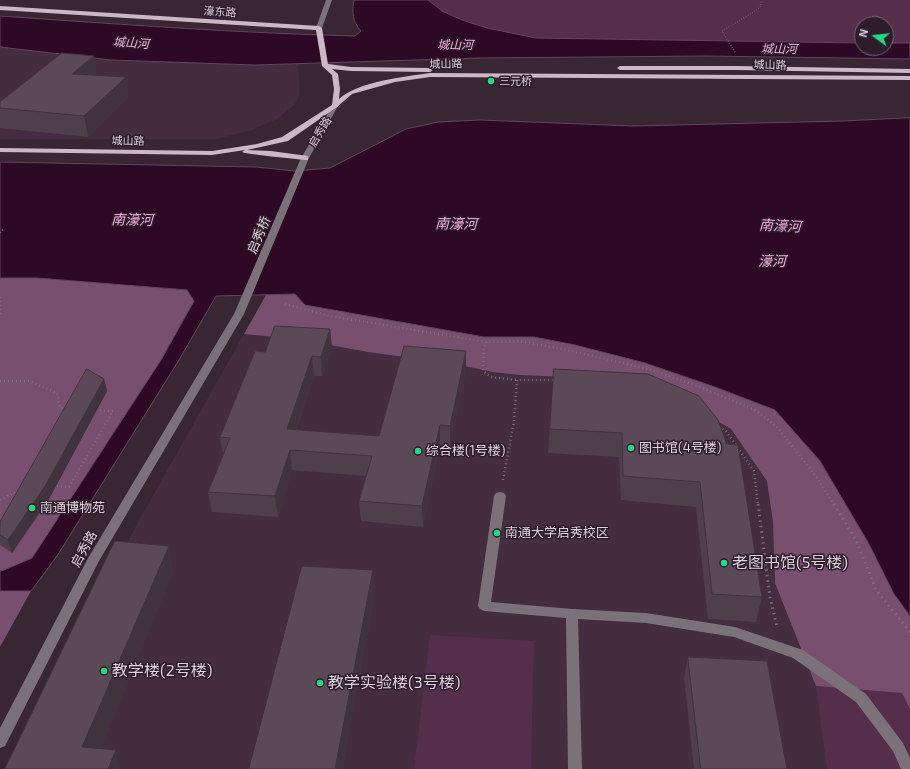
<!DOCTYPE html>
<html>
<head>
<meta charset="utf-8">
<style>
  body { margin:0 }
  #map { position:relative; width:910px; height:769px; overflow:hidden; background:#382633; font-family:"Exo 2",sans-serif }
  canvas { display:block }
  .north { position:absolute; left:854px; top:16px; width:40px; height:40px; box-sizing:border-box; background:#2d1c29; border:1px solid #746570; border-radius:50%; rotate:285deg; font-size:11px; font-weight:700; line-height:16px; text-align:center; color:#ded2da }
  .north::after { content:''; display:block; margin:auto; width:14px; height:18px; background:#24d886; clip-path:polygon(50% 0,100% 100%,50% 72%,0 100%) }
</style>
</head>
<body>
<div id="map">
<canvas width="910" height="769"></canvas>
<div class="north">N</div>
</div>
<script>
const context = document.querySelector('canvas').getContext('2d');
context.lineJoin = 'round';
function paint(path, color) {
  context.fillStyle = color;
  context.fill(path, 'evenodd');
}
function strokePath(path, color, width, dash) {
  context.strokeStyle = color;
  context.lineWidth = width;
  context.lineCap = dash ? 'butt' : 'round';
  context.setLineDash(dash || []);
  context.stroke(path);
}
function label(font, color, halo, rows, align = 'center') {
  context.font = font + ' "Exo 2","Noto Sans SC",sans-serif';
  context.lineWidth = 3;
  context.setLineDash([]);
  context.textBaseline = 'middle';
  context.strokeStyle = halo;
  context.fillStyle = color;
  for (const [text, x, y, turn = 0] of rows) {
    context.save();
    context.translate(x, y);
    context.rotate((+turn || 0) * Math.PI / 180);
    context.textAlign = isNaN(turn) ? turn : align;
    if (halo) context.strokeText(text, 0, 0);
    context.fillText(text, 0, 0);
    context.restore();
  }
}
paint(new Path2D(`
  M 0,47 L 111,60 L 255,65 L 298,62 L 300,94 L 295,104 L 277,119 L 252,130 L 216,139 L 0,139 Z
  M 266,295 L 484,337 L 715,387 L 894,594 L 910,616 L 910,769 L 12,769 L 138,522 Z`), '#442d3e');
paint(new Path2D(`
  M 428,0 L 910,0 L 910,43 L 886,43 L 886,24 L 862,24 L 862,43 L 536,38 C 502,31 454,25 428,0 Z
  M 430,635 L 534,641 L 531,769 L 414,769 Z
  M 816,686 L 902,693 L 910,709 L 910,769 L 827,769 Z`), '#552e4c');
paint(new Path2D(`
  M 0,278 L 37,278 L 187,290 L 194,301 L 161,360 L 32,558 L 31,591 L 0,647 Z
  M 295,294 L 305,305 L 484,337 L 534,337 L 575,345 L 645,363 L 715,387 L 775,410 L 820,461 L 869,544 L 894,594 L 910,616 L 910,709 L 902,693 L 816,686 L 775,583 L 773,522 L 767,481 L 731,429 L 678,398 L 569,377 L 520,375 L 493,372 L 455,364 L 368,352 L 298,339 L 244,334 L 266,295 Z`), '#794f6f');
const water = new Path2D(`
  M 354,0 L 428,0 L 442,11 L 462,20 L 487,28 L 536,38 L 862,43 L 862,48 L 886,48 L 886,43 L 910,43 L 910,59 L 707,56 L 480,58 L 255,65 L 111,60 L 0,47 L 0,16 C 118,24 236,33 355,36 L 361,31 C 352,21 352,13 354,0 Z
  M 910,118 L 910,616 L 894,594 L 869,544 L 820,461 L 775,410 L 715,387 L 645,363 L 575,345 L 534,337 L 484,337 L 305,305 L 295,294 L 216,296 L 179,360 L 57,556 L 31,591 L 0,591 L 0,571 L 4,570 L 32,558 L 161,360 L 194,301 L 187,290 L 37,278 L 0,278 L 0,162 L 256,167 L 295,171 L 330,168 L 406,129 L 438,122 L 480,120 L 633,126 L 843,121 Z`);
paint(water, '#2d0926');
strokePath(water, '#62455c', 1);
strokePath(new Path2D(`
  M 735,52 L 722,31 L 757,10 L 761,6 L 761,0`), '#7d6e79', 1.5, [0.5, 2]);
strokePath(new Path2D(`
  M 0,233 L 4,228`), '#7d6e79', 2, [1, 2.5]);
strokePath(new Path2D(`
  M 0,297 L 0,315
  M 285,304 L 330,316 L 487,342 L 520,341 L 572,351 L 648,369 L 700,387 L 757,411 L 778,428 L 818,479 L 834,505
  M 487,342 L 484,347 L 483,371 L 491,377 L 517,380
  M 0,381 L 29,381 L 57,393 L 60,408 L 68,408
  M 719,427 L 726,431 L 754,471 L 758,505
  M 503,480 L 514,421 L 517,380 L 555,380
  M 53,486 L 69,487 L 113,411 L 95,410
  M 0,500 L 20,490`), '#7d6e79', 2.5, [1, 3]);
strokePath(new Path2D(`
  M 758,504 L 770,597 L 777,627
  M 834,504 L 856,540 L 876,590 L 910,632`), '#7d6e79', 3, [1.5, 4]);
paint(new Path2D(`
  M 326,0 L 332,0 L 322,28 L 317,29 L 316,28 Z
  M 333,105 L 338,106 L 309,158 L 244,314 L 99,561 L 5,746 L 0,748 L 0,728 L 87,560 L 234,314 L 301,158 Z
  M 500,492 L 504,493 L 506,496 L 491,602 L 572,609 L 646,613 L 735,627 L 803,650 L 866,694 L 903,743 L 910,758 L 910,769 L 901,769 L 893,751 L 856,702 L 793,658 L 734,637 L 646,623 L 578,619 L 582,769 L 568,769 L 566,618 L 484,611 L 480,609 L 478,606 L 494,496 L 496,493 Z`), '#7b7279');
paint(new Path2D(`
  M 0,6 L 319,26 L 322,28 L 328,64 L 351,67 L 430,68 L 433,70 L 430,72 L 351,71 L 332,69 L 338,74 L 340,89 L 339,99 C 359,81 404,77 430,73 L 910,76 L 910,80 L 430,77 L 395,82 L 352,94 L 337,107 L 288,141 L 247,150 L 271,151 L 308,156 L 308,160 L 305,160 C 296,159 245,154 242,152 L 245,150 L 212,155 L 0,152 L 0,148 L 212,151 L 257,144 L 282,137 L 332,105 L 334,89 L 332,75 L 322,66 L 316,30 L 0,10 Z
  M 737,66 L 910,69 L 910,73 L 737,70 L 620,70 L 617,68 L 620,66 Z`), '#cbb7c5');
paint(new Path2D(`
  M 97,75 L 129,96 L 88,137 L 0,128 L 0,102 Z
  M 330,329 L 332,348 L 322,376 L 314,376 L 296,430 L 379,436 L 466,370 L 450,446 L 440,445 L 423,527 L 361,521 L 359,501 L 366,476 L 292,470 L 278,517 L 212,512 L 208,492 L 223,455 L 220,437 L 265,352 Z
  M 554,369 L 648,374 L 762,597 L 756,622 L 708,619 L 696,507 L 621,500 L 619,457 L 548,453 Z
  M 104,379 L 107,391 L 49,499 L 12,553 L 0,545 L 0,522 Z
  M 688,657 L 787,769 L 694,769 L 684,678 Z`), '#4f3f4b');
paint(new Path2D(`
  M 94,56 L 97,75 L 72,74 Z
  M 126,77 L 129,96 L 88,137 L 84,116 Z
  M 330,329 L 332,348 L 322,376 L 321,357 Z
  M 466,351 L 466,370 L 450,446 L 450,426 Z
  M 312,356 L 314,376 L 289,449 L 287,429 Z
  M 104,379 L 107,391 L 49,499 L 12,553 L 8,540 Z
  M 440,425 L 440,445 L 423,527 L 422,506 Z
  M 290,450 L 292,470 L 278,517 L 275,496 Z
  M 169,546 L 174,572 L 93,769 L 82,747 Z
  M 373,570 L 375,597 L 343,769 L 335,769 Z
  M 116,750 L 121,769 L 108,769 Z`), '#40333d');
const building = new Path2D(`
  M 62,53 L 94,56 L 72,74 L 126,77 L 84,116 L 0,108 L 0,102 Z
  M 275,326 L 330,329 L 321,357 L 312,356 L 287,429 L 379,436 L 404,346 L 466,351 L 450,426 L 440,425 L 422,506 L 359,501 L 372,456 L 290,450 L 275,496 L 208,492 L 230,438 L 220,437 L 255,351 L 265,352 Z
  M 87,369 L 104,379 L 45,486 L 8,540 L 0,535 L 0,522 Z
  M 554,369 L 648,374 L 699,396 L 718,420 L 727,444 L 738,445 L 762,597 L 712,594 L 700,482 L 623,476 L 622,433 L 550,429 Z
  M 115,541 L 169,546 L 82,747 L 116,750 L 108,769 L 5,769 Z
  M 302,566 L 373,570 L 335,769 L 249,769 Z
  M 688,657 L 767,661 L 787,769 L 701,769 Z`);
paint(building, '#5c4957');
strokePath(building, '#40333d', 1);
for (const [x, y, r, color] of [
  [491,81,4,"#24d886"],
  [631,448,4,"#24d886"],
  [418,451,4,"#24d886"],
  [32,508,4,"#24d886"],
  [497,533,4,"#24d886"],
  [724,563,4,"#24d886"],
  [104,671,4,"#24d886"],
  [320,683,4,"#24d886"]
]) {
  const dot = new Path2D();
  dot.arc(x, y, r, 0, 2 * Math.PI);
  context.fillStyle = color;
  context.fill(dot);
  strokePath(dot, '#2d1c29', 1.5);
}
label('11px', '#ded2da', '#2d1c29', [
  ["濠东路",220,12,4],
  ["城山路",446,64,-1],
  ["城山路",770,65,1],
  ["启秀路",320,132,-59],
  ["城山路",128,141,1]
]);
label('11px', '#ded2da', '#2d1c29', [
  ["三元桥",499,81]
], 'left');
label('italic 12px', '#f2ade0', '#2d1c29', [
  ["城山河",131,43,4],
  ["城山河",455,45,1],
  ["城山河",779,49,1]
]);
label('13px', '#ded2da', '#2d1c29', [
  ["启秀桥",259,235,-67],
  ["启秀路",84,549,-61]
]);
label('13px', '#ded2da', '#2d1c29', [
  ["图书馆(4号楼)",639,448],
  ["综合楼(1号楼)",426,451],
  ["南通博物苑",40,508],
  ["南通大学启秀校区",505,533]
], 'left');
label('italic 14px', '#f2ade0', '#2d1c29', [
  ["南濠河",132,220,1],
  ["南濠河",456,224,1],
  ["南濠河",780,226,3],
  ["濠河",772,261]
]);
label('16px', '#ded2da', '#2d1c29', [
  ["老图书馆(5号楼)",732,563],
  ["教学楼(2号楼)",112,671],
  ["教学实验楼(3号楼)",328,683]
], 'left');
</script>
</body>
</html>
